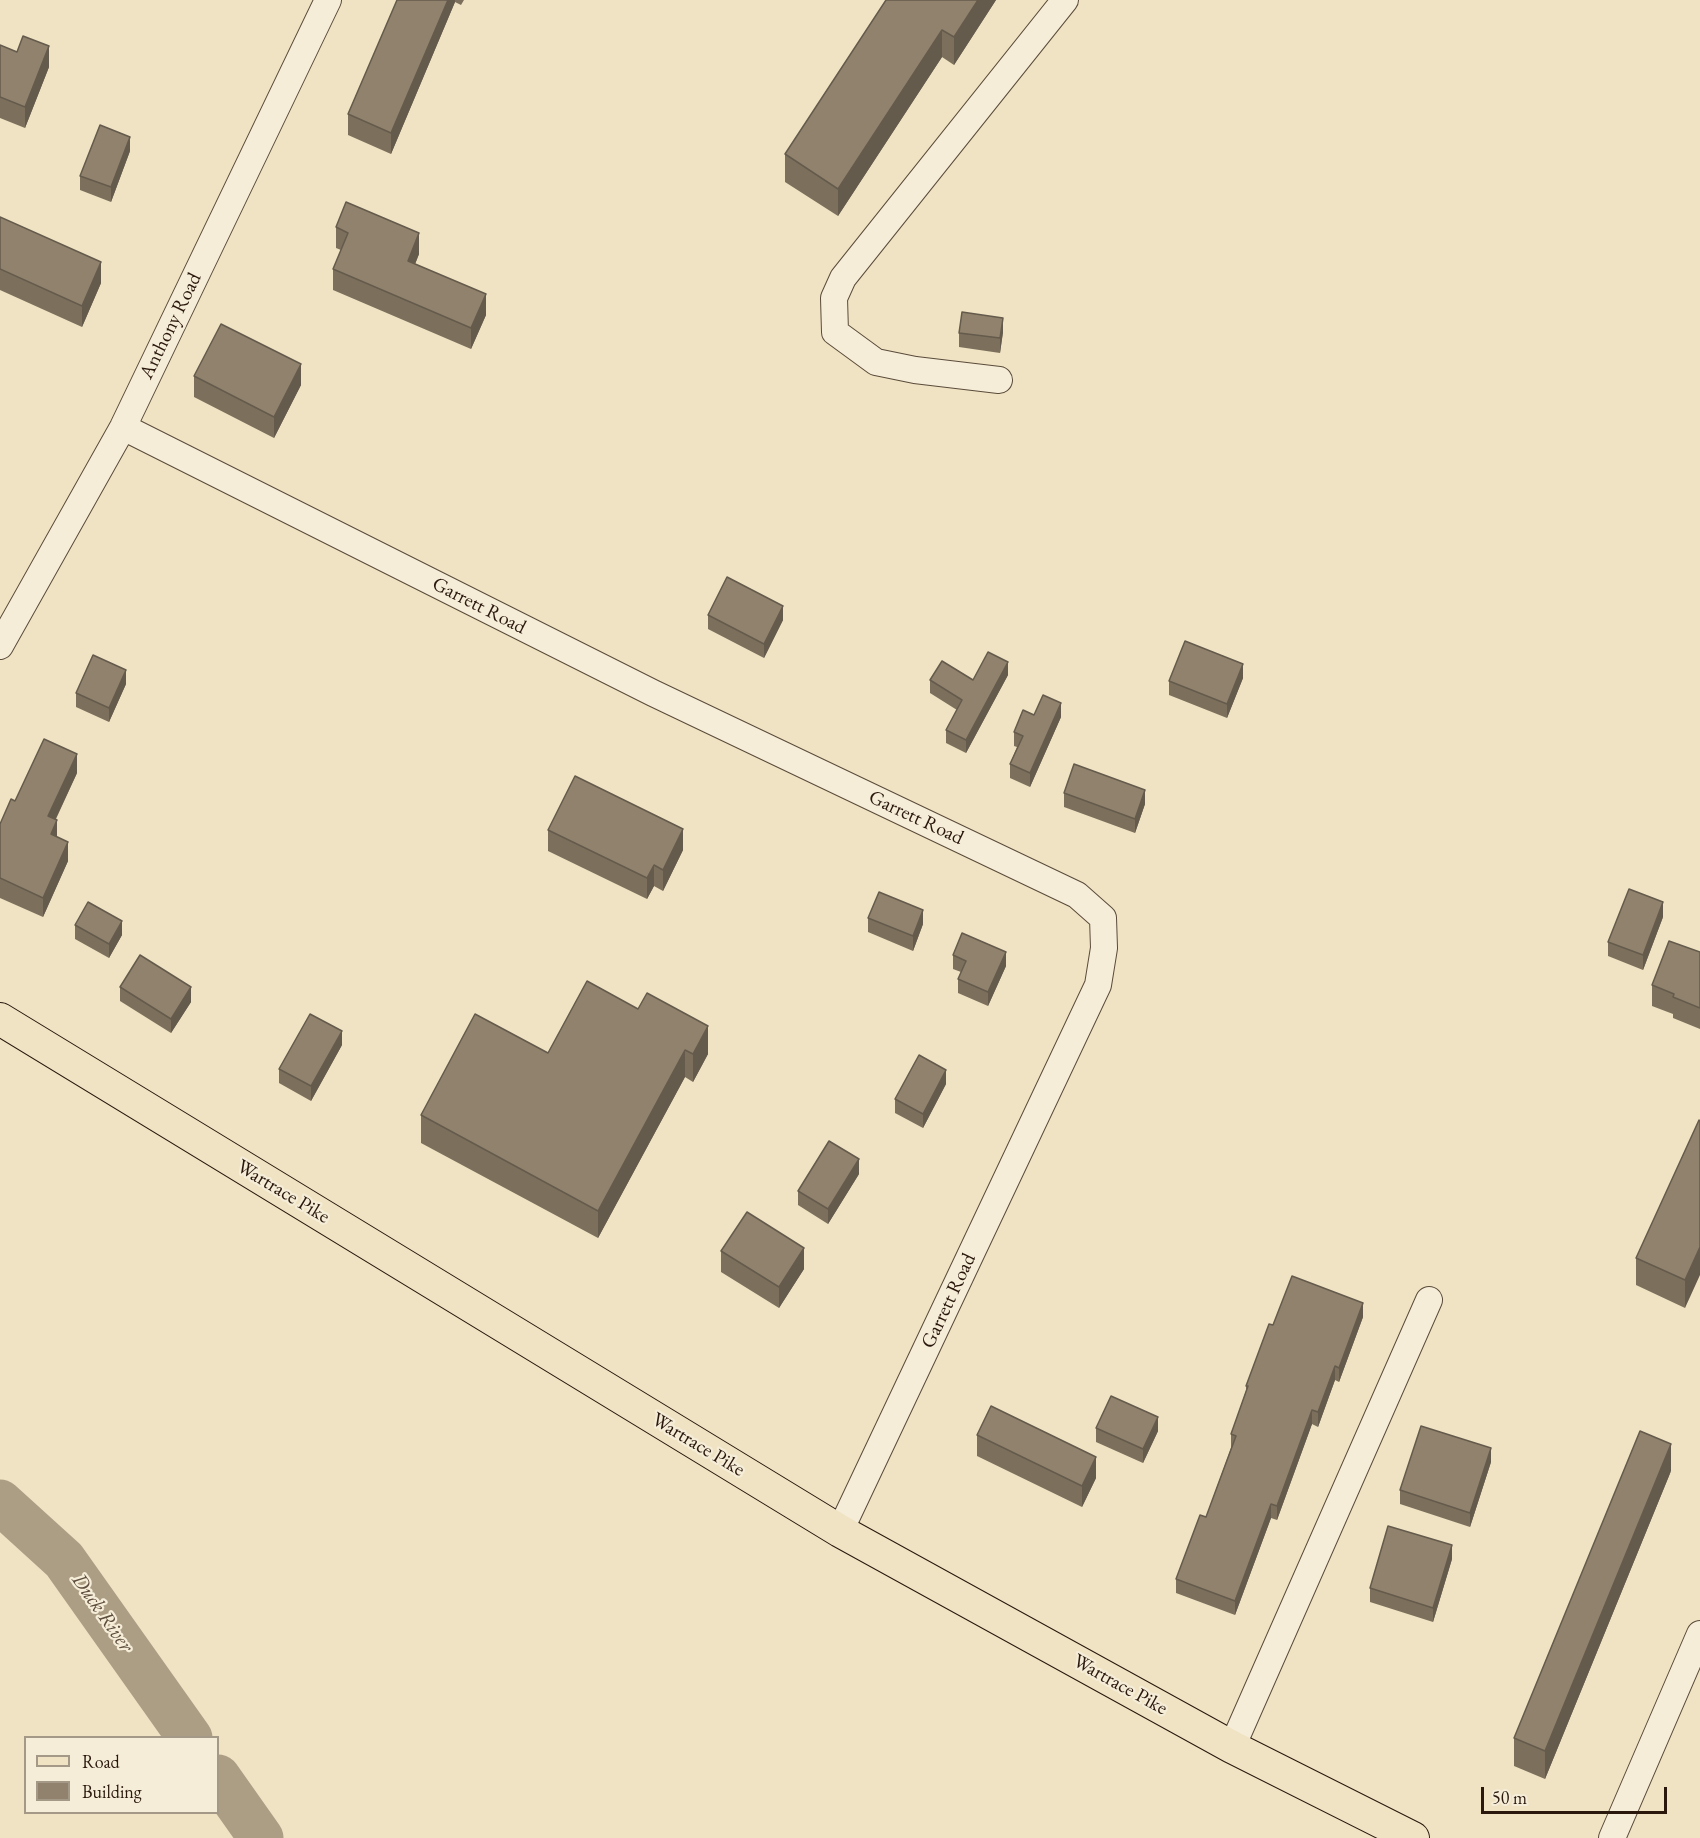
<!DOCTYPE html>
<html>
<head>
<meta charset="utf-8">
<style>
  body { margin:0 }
  #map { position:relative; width:1700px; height:1838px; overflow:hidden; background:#efe3c3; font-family:"EB Garamond",serif }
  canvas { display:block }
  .legend { position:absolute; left:24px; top:1736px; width:195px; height:78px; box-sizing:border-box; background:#f5edd8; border:2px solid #a49887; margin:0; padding:8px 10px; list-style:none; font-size:18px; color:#2a180d }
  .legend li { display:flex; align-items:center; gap:12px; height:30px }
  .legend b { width:30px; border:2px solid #a49887 }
  .scale { position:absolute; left:1481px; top:1787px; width:186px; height:27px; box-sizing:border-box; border:3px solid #2a180d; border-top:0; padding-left:8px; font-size:18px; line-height:21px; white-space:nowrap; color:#2a180d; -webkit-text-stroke:4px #f5edd8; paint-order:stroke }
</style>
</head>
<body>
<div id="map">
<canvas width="1700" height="1838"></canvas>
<ul class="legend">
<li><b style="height:8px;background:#efe3c3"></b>Road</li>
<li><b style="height:16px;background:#90826c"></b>Building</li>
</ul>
<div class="scale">50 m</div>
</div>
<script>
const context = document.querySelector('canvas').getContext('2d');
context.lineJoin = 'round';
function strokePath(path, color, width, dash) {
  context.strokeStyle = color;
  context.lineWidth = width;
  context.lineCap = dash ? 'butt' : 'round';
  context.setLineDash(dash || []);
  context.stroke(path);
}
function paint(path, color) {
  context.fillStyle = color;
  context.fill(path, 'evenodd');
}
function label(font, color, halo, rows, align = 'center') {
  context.font = font + ' "EB Garamond",serif';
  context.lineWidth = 4.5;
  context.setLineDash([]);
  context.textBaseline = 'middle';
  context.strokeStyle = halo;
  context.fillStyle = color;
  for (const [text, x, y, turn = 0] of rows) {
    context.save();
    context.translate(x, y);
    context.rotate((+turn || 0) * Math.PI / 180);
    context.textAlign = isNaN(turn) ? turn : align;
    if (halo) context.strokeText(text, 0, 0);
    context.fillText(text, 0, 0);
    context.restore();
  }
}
strokePath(new Path2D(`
  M 0,1502 L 64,1560 L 190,1738
  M 218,1777 L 261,1838`), '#ac9e85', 45);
const minor = new Path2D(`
  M 999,380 L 915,370 L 876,362 L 835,332 L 834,298 L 843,278 L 1065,0
  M 123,427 L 653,693 L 1077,895 L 1103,918 L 1104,948 L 1098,985 L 840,1531
  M 0,646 L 123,427 L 328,0
  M 1232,1747 L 1429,1300
  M 1612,1838 L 1700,1634`);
const major = new Path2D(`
  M 0,1019 L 840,1531 L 1232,1747 L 1413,1838`);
strokePath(minor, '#5b4b3a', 28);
strokePath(major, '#2a180d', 34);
strokePath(minor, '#f5edd8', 26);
strokePath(major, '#efe3c3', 32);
paint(new Path2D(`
  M 397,0 L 464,0 L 461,5 L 455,2 L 391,154 L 348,135 L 348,114 Z
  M 886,0 L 996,0 L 954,65 L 942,57 L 838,216 L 785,182 L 785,154 Z
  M 0,45 L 49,67 L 25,128 L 0,118 Z
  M 130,151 L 111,202 L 80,190 L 80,176 Z
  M 0,217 L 101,283 L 82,327 L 0,290 Z
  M 336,227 L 419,254 L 415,264 L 486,315 L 471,349 L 333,290 L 333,269 L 341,250 L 336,248 Z
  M 1003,332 L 1000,353 L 959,347 L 959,333 Z
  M 194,376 L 301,385 L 274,438 L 194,397 Z
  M 708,615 L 783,620 L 764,658 L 708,629 Z
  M 1008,675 L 966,753 L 946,743 L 946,730 L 957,710 L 930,693 L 930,680 L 973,680 Z
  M 1243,678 L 1227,718 L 1169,695 L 1169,681 Z
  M 126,684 L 109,722 L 76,707 L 76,693 Z
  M 1034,715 L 1061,717 L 1030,787 L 1010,778 L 1010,764 L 1017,747 L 1014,746 L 1014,732 Z
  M 77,773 L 56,819 L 57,837 L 68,861 L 43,917 L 0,898 L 0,824 L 15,801 Z
  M 1064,793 L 1145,804 L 1135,833 L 1064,807 Z
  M 548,830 L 683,850 L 663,891 L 654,886 L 647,899 L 548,851 Z
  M 1663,917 L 1643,970 L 1608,956 L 1608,942 Z
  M 868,918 L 923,924 L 913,951 L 868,932 Z
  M 75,925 L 122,935 L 109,958 L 75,939 Z
  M 1700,952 L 1700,1029 L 1673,1018 L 1673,1014 L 1652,1006 L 1652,985 Z
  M 953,955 L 1006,966 L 988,1006 L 958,993 L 958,979 L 961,972 L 953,969 Z
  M 587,981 L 708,1054 L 693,1082 L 685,1077 L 598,1238 L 421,1143 L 421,1115 L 548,1053 Z
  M 120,987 L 191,1002 L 171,1033 L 120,1001 Z
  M 342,1045 L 311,1101 L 279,1083 L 279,1069 Z
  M 946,1084 L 923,1128 L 895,1113 L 895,1099 Z
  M 1700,1121 L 1685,1308 L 1636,1285 L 1636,1258 Z
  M 859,1174 L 828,1224 L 798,1205 L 798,1191 Z
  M 721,1251 L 804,1269 L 779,1308 L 721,1272 Z
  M 1363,1317 L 1339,1382 L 1335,1380 L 1318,1427 L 1312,1424 L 1277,1520 L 1271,1518 L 1235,1615 L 1176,1593 L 1176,1579 L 1206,1517 L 1231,1448 L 1231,1434 L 1246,1391 L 1246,1386 L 1273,1325 Z
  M 1096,1428 L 1158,1431 L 1143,1463 L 1096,1442 Z
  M 977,1435 L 1096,1478 L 1082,1507 L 977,1456 Z
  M 1491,1462 L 1470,1527 L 1400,1504 L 1400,1490 Z
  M 1671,1471 L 1545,1779 L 1514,1766 L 1514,1738 Z
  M 1452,1559 L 1433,1622 L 1370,1602 L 1370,1588 Z`), '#7c705d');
paint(new Path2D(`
  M 448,0 L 455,0 L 455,2 L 391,154 L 391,133 Z
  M 978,0 L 996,0 L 954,65 L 954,37 Z
  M 942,30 L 942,57 L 838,216 L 838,189 Z
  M 49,46 L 49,67 L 25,128 L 25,107 Z
  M 130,137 L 130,151 L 111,202 L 111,187 Z
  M 419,233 L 419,254 L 408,282 L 408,261 Z
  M 101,262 L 101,283 L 82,327 L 82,306 Z
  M 486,294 L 486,315 L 471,349 L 471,328 Z
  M 1003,318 L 1003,332 L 1000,353 L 1000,338 Z
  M 301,364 L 301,385 L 274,438 L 274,417 Z
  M 783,606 L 783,620 L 764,658 L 764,644 Z
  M 1008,662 L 1008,675 L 966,753 L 966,740 Z
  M 1243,664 L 1243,678 L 1227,718 L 1227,704 Z
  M 126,670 L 126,684 L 109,722 L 109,708 Z
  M 1061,703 L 1061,717 L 1030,787 L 1030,773 Z
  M 77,754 L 77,773 L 48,835 L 48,816 Z
  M 1145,790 L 1145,804 L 1135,833 L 1135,819 Z
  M 57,820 L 57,839 L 51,834 Z
  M 683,829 L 683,850 L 663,891 L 663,870 Z
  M 68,842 L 68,861 L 43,917 L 43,898 Z
  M 654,865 L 654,886 L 647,899 L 647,878 Z
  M 1663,902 L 1663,917 L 1643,970 L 1643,955 Z
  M 923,910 L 923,924 L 913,951 L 913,936 Z
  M 122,921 L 122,935 L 109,958 L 109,944 Z
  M 1006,952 L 1006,966 L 988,1006 L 988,992 Z
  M 191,987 L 191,1002 L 171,1033 L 171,1019 Z
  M 708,1026 L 708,1054 L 693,1082 L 693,1054 Z
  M 342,1031 L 342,1045 L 311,1101 L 311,1086 Z
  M 685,1050 L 685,1077 L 598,1238 L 598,1211 Z
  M 946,1070 L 946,1084 L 923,1128 L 923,1114 Z
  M 859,1159 L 859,1174 L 828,1224 L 828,1209 Z
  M 1700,1247 L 1700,1275 L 1685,1308 L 1685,1280 Z
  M 804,1248 L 804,1269 L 779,1308 L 779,1287 Z
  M 1363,1303 L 1363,1317 L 1339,1382 L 1339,1368 Z
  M 1335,1366 L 1335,1380 L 1318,1427 L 1318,1412 Z
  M 1312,1410 L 1312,1424 L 1277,1520 L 1277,1506 Z
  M 1158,1417 L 1158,1431 L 1143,1463 L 1143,1449 Z
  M 1671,1444 L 1671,1471 L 1545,1779 L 1545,1751 Z
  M 1491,1448 L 1491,1462 L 1470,1527 L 1470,1513 Z
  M 1096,1457 L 1096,1478 L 1082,1507 L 1082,1486 Z
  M 1271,1504 L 1271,1518 L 1235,1615 L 1235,1601 Z
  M 1452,1545 L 1452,1559 L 1433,1622 L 1433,1608 Z`), '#655b4c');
const building = new Path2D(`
  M 397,0 L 448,0 L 391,133 L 348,114 Z
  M 886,0 L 978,0 L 954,37 L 942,30 L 838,189 L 785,154 Z
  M 23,36 L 49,46 L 25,107 L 0,97 L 0,45 L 17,52 Z
  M 100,125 L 130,137 L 111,187 L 80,176 Z
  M 346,202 L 419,233 L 408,261 L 486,294 L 471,328 L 333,269 L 348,233 L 336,227 Z
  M 0,217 L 101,262 L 82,306 L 0,269 Z
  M 962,312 L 1003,318 L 1000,338 L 959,333 Z
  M 221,324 L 301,364 L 274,417 L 194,376 Z
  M 727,577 L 783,606 L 764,644 L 708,615 Z
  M 1185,641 L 1243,664 L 1227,704 L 1169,681 Z
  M 988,652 L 1008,662 L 966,740 L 946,730 L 962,700 L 930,680 L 942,661 L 973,680 Z
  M 93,655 L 126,670 L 109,708 L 76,693 Z
  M 1043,695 L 1061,703 L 1030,773 L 1010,764 L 1023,736 L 1014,732 L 1023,710 L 1034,715 Z
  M 44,739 L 77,754 L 48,816 L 57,820 L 51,834 L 68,842 L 43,898 L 0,878 L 0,824 L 11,799 L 15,801 Z
  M 1074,764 L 1145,790 L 1135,819 L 1064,793 Z
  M 575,776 L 683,829 L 663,870 L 654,865 L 647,878 L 548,830 Z
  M 1629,889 L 1663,902 L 1643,955 L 1608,942 Z
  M 879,892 L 923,910 L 913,936 L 868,918 Z
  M 88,902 L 122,921 L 109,944 L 75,925 Z
  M 962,933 L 1006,952 L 988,992 L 958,979 L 966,961 L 953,955 Z
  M 1669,941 L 1700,952 L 1700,1008 L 1673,997 L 1674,994 L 1652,985 Z
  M 140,955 L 191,987 L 171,1019 L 120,987 Z
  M 587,981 L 638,1009 L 647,993 L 708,1026 L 693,1054 L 685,1050 L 598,1211 L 421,1115 L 475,1014 L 548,1053 Z
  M 310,1014 L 342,1031 L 311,1086 L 279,1069 Z
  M 919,1055 L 946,1070 L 923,1114 L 895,1099 Z
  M 1699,1120 L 1700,1121 L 1700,1247 L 1685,1280 L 1636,1258 Z
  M 829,1141 L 859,1159 L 828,1209 L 798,1191 Z
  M 747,1212 L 804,1248 L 779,1287 L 721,1251 Z
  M 1292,1276 L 1363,1303 L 1339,1368 L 1335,1366 L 1318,1412 L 1312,1410 L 1277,1506 L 1271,1504 L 1235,1601 L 1176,1579 L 1200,1515 L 1206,1517 L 1236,1436 L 1231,1434 L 1248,1386 L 1246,1386 L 1269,1324 L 1273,1325 Z
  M 1111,1396 L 1158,1417 L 1143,1449 L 1096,1428 Z
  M 991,1406 L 1096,1457 L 1082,1486 L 977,1435 Z
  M 1421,1426 L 1491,1448 L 1470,1513 L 1400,1490 Z
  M 1640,1431 L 1671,1444 L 1545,1751 L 1514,1738 Z
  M 1388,1526 L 1452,1545 L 1433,1608 L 1370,1588 Z`);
paint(building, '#90826c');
strokePath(building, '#655b4c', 1.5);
label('20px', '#2a180d', '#f5edd8', [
  ["Anthony Road",171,326,-64],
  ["Garrett Road",479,606,27],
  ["Garrett Road",916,818,25],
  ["Wartrace Pike",283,1192,31],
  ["Garrett Road",949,1301,-65],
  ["Wartrace Pike",698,1445,31],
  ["Wartrace Pike",1120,1685,29]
]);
label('italic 21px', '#5e4e3d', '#f5edd8', [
  ["Duck River",102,1613,55]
]);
</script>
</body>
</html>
